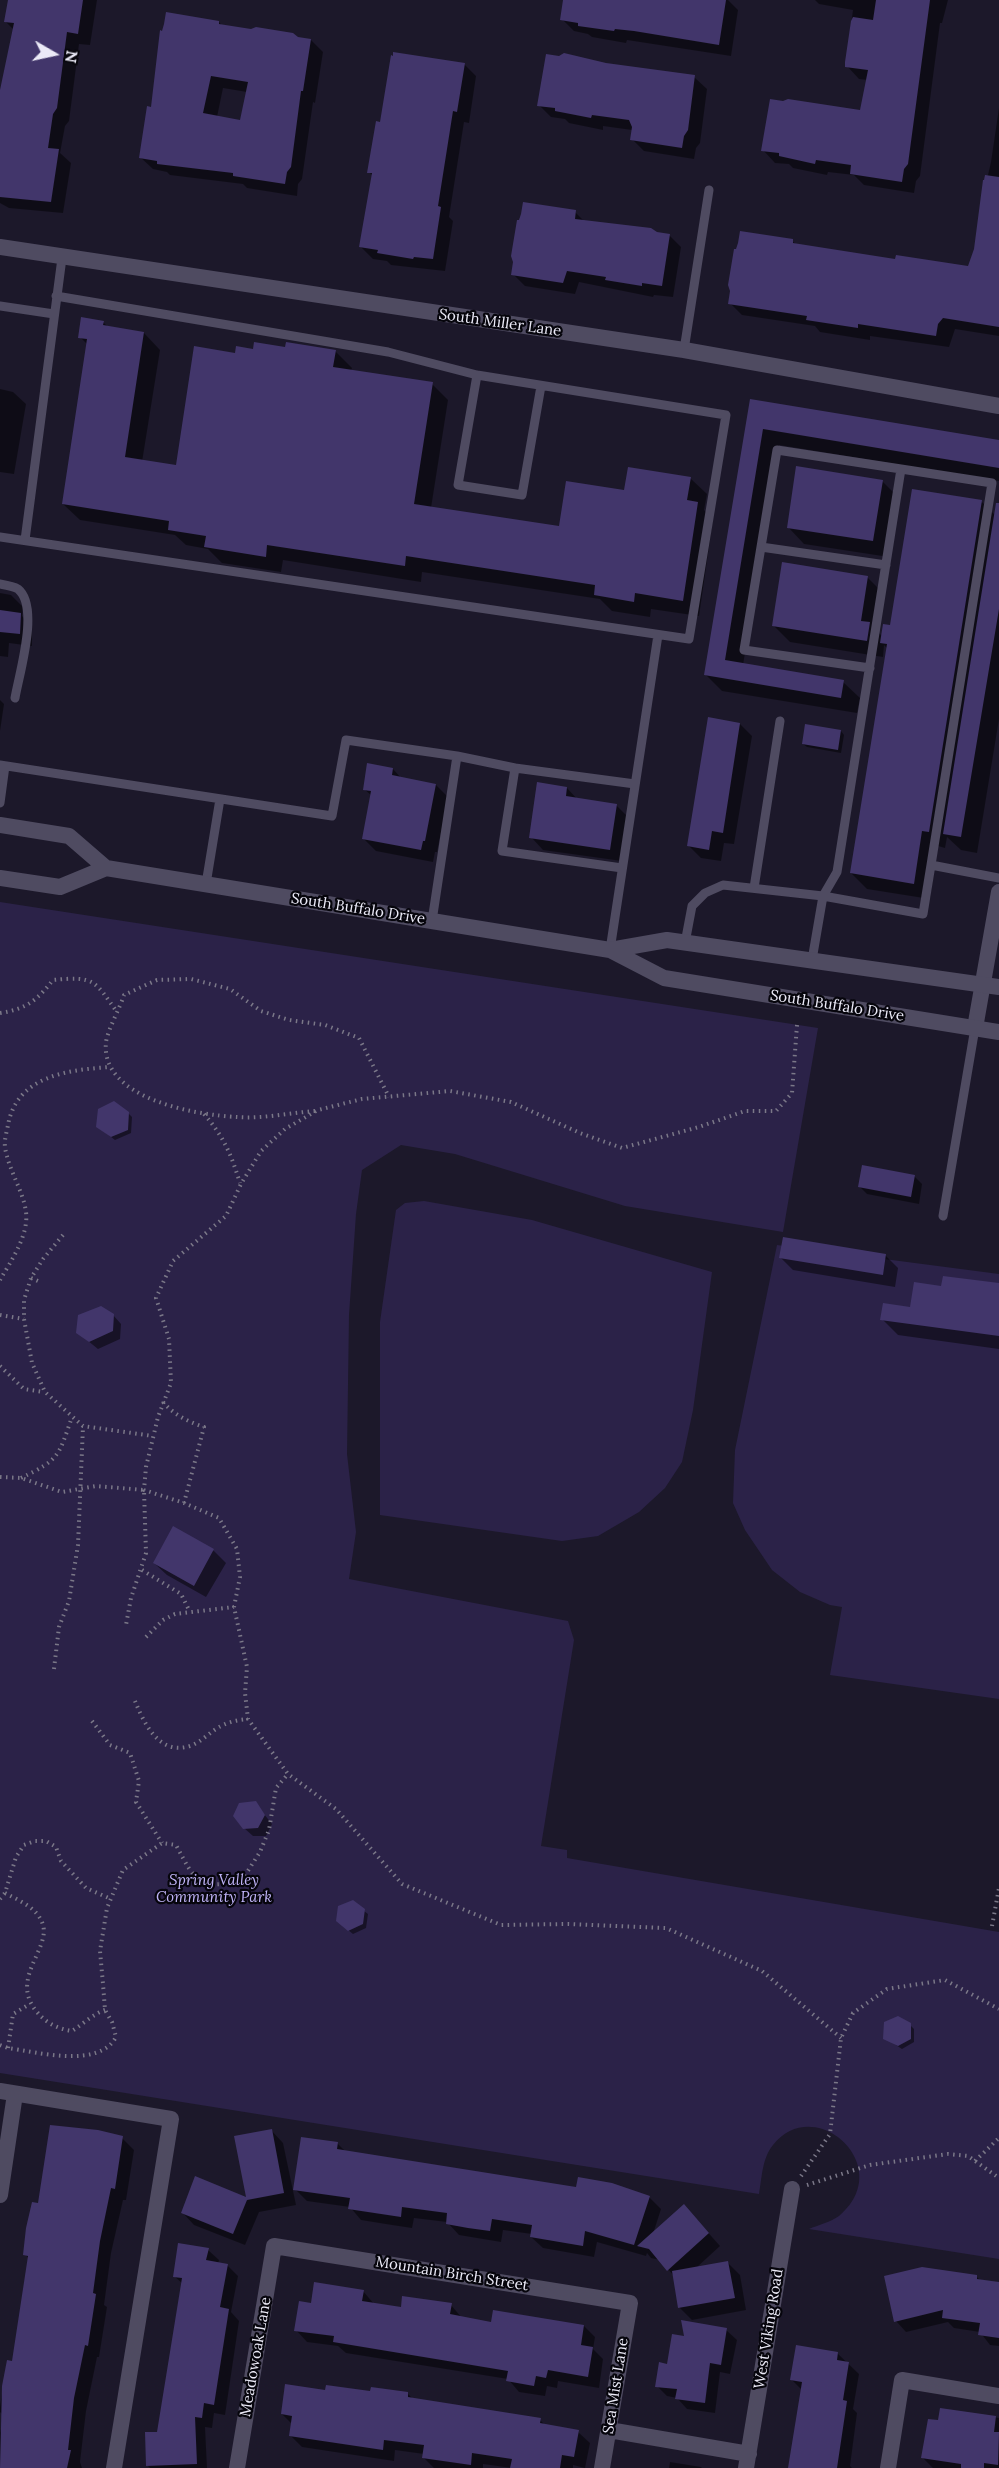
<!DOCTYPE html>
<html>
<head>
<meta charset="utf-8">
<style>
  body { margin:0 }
  #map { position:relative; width:999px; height:2468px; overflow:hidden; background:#1c182a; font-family:Lora,serif }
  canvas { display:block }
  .north { position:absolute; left:24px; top:24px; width:60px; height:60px; -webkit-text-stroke:4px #06050c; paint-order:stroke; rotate:99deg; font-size:16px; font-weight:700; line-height:24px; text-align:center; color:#ebeaf7 }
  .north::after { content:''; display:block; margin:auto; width:21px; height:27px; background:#ebeaf7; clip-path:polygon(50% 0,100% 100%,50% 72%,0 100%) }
</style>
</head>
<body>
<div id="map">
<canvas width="999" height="2468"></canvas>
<div class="north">N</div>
</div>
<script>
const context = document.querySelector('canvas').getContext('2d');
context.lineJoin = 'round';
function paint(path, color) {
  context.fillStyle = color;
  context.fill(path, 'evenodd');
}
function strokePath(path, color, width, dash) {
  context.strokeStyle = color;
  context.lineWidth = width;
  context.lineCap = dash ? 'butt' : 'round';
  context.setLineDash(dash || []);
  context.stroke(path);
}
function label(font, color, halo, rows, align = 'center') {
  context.font = font + ' Lora,serif';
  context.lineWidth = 4.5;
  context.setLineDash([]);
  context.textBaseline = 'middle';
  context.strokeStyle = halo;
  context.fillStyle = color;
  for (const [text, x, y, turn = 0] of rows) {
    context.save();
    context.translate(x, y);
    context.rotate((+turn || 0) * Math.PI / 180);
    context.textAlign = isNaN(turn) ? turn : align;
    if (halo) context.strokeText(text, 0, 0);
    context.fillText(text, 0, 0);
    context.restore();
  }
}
paint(new Path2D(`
  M 0,902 L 818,1028 L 783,1232 L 625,1206 L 455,1154 L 401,1145 L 362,1170 L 356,1214 L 349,1315 L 347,1454 L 356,1532 L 349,1579 L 568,1621 L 574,1640 L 541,1846 L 567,1850 L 567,1858 L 999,1932 L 999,2259 L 809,2229 C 818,2225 831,2222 839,2216 C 898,2167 815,2092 773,2145 C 762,2158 762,2178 759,2194 L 0,2073 Z
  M 424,1201 L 532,1220 L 712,1272 L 693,1410 L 682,1462 L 665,1488 L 639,1512 L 598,1536 L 562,1541 L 380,1515 L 380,1322 L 396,1210 L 405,1203 Z
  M 777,1245 L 999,1274 L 999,1699 L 830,1675 L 842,1607 L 830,1605 L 800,1592 L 772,1570 L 745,1530 L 733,1503 L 735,1450 Z`), '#2b2248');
paint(new Path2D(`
  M 9,0 L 97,0 L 90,45 L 79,44 L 69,121 L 65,126 L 60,153 L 71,163 L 63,213 L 9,208 L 0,203 L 0,113 L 14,30 L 5,21 Z
  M 565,0 L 728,0 L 738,10 L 731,56 L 627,40 L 626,43 L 592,37 L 588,34 L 574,31 L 562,19 Z
  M 815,0 L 948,0 L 942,23 L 940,23 L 920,176 L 916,181 L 914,193 L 864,185 L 854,175 L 828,172 L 827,175 L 793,168 L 789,164 L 775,163 L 763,150 L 861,112 L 868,80 L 859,79 L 847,66 L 846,62 L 853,10 L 819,4 Z
  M 219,22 L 223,27 L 311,40 L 323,52 L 315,103 L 313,102 L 302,179 L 298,184 L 297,196 L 247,188 L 243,184 L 170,175 L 167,172 L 153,169 L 140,157 L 152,108 ZM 223,88 L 247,92 L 241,122 L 217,117 Z
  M 394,57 L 464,64 L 476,76 L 469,123 L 464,122 L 449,217 L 453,221 L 445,271 L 391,265 L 387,261 L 373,259 L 361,247 L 373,176 L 369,172 L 381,123 Z
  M 606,65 L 694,77 L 707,89 L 700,143 L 696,148 L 694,159 L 644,151 L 632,139 L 632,130 L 603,126 L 603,130 L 569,123 L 565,119 L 551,117 L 539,105 Z
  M 999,108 L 999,336 L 955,329 L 949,347 L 870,336 L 870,340 L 820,332 L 815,326 L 742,315 L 730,303 L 792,241 L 797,245 L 896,261 L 969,267 L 975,249 L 984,180 L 988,175 L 991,162 Z
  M 575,212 L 585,222 L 669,235 L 681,247 L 673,297 L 654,295 L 653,297 L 579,282 L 575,294 L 525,286 L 513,274 L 519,222 Z
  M 103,322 L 109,328 L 144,333 L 160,350 L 142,462 L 177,467 L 236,354 L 254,350 L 286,349 L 335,351 L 352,368 L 351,371 L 432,384 L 448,400 L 431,508 L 561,528 L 626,492 L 690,478 L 707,494 L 704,510 L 713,519 L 699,616 L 651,609 L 650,617 L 612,611 L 600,599 L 422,572 L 421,582 L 283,560 L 281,572 L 222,563 L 208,549 L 186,545 L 175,535 L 80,520 L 63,504 L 88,345 L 80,337 Z
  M 0,389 L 13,392 L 26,404 L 14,474 L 0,472 Z
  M 751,401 L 999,442 L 999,481 L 779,445 L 743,665 L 843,682 L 860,698 L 857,713 L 722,691 L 705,674 Z
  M 882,481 L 898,497 L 889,557 L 804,544 L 788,527 Z
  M 982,502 L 995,515 L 999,505 L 999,719 L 977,853 L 961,850 L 947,837 L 945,848 L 938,846 L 930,899 L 867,889 L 851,873 L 887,648 L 884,645 L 883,657 L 790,642 L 774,626 L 867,577 L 883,593 L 878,632 L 883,637 Z
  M 0,593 L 11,595 L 23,607 L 22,616 L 32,626 L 32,646 L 9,643 L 8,657 L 0,656 Z
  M 0,700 L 4,704 L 0,731 Z
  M 740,724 L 752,736 L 734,844 L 724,843 L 721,861 L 701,858 L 689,846 Z
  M 841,731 L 844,735 L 841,753 L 807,747 L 803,744 Z
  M 393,769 L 402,779 L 436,785 L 448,797 L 437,852 L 435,852 L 433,862 L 376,851 L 364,839 L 372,796 L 364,789 Z
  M 567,788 L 578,800 L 616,805 L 628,817 L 622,861 L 543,850 L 531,837 Z
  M 128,1113 L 132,1117 L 131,1133 L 115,1140 L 102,1130 Z
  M 914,1176 L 922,1184 L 919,1204 L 867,1194 L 859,1186 Z
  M 886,1256 L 898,1268 L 895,1287 L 793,1270 L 781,1258 Z
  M 999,1285 L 999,1349 L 898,1335 L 882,1319 L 911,1309 L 943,1288 Z
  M 113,1315 L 121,1324 L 120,1339 L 98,1349 L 77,1332 Z
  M 174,1528 L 214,1551 L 226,1563 L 206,1597 L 167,1575 L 154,1563 Z
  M 255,1803 L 272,1824 L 266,1836 L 253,1836 L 244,1828 Z
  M 364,1911 L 368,1914 L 366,1928 L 353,1934 L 342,1925 Z
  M 910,2025 L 914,2029 L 914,2042 L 902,2049 L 885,2038 Z
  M 271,2130 L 283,2143 L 296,2205 L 259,2212 L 245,2245 L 194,2225 L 182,2212 L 248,2200 Z
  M 122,2138 L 134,2150 L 126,2200 L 123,2200 L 111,2253 L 104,2305 L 107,2307 L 99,2357 L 97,2357 L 86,2411 L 80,2462 L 82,2468 L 0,2468 L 0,2433 L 4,2416 L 0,2412 L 0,2407 L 3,2386 L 13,2362 L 29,2259 L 25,2254 L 39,2205 Z
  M 337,2143 L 346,2152 L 577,2189 L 649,2197 L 661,2209 L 653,2234 L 696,2219 L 720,2246 L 696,2268 L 728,2263 L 740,2275 L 746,2310 L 692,2320 L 680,2308 L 674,2276 L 660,2260 L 651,2258 L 647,2253 L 646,2256 L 597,2242 L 594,2257 L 543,2248 L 531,2237 L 532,2234 L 503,2230 L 501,2242 L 459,2235 L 447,2222 L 414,2218 L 412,2228 L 392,2225 L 361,2220 L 350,2207 L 307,2201 L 295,2189 Z
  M 208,2250 L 219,2260 L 218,2264 L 227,2265 L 238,2276 L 231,2312 L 239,2321 L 225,2415 L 214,2413 L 212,2428 L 205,2427 L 207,2468 L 150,2468 L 147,2465 L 158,2433 L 183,2284 L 174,2276 Z
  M 976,2276 L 981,2281 L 999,2283 L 999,2346 L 990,2345 L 980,2332 L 954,2328 L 948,2322 L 906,2332 L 896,2321 Z
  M 363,2291 L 374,2304 L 402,2309 L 451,2305 L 462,2318 L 492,2323 L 584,2326 L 595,2337 L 593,2349 L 603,2359 L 599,2388 L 558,2381 L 557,2388 L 547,2386 L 545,2396 L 519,2392 L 508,2379 L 346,2353 L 338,2346 L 307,2342 L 296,2330 L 313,2305 Z
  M 726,2330 L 737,2340 L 730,2374 L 720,2372 L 715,2413 L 687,2409 L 677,2398 L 667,2396 L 657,2386 L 668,2365 Z
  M 837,2353 L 859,2374 L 853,2409 L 857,2413 L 850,2466 L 852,2468 L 790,2468 L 802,2390 L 791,2379 Z
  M 327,2391 L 408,2394 L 414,2400 L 540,2420 L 546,2426 L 578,2432 L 590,2443 L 585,2468 L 573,2465 L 573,2468 L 512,2468 L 483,2464 L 483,2468 L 434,2468 L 423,2457 L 424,2454 L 395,2450 L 394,2461 L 302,2447 L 291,2436 L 292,2424 L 282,2414 Z
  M 941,2409 L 999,2418 L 999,2468 L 933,2468 L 923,2458 L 939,2422 Z
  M 670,2462 L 701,2467 L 702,2468 L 669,2468 Z`), '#0007');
paint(new Path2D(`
  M 8,0 L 83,0 L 78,34 L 67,32 L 57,108 L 53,114 L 48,148 L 59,149 L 51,202 L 0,197 L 0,90 L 14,23 L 4,22 Z
  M 563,0 L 726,0 L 719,45 L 634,31 L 615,29 L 614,31 L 578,26 L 578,23 L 560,20 Z
  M 876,0 L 930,0 L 908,164 L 904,169 L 902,182 L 850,174 L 851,165 L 816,160 L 815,164 L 779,156 L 779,153 L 761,151 L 770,99 L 783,101 L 788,99 L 860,110 L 868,70 L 845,67 L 845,62 L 851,21 L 853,17 L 873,20 Z
  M 166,12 L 219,21 L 219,24 L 251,29 L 256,27 L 293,33 L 298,37 L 311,39 L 303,91 L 301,91 L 291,167 L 287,172 L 285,184 L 233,176 L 233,173 L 157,164 L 157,161 L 139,158 L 147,106 L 151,107 L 160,30 L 162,31 L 164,24 ZM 211,76 L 248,82 L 240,120 L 203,113 Z
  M 393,52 L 465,63 L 457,112 L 453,111 L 438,206 L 441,207 L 433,259 L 414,257 L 413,259 L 377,253 L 378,250 L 359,247 L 372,173 L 367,173 L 376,121 L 380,122 L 391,55 L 393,56 Z
  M 564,53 L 606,63 L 695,75 L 688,130 L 684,136 L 682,148 L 630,140 L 632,127 L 629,120 L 592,115 L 591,118 L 555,111 L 555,108 L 537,106 L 546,54 L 559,56 Z
  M 985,175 L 999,177 L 999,327 L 943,318 L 938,324 L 936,336 L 858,324 L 858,328 L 806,320 L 807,316 L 728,304 L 730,291 L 728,285 L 734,249 L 736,249 L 738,243 L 740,231 L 793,239 L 793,243 L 895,259 L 896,255 L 968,266 L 974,249 L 983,180 L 984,180 Z
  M 523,202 L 576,210 L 575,219 L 651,228 L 657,232 L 670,234 L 662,286 L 642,283 L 642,286 L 605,280 L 606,277 L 567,271 L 563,283 L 511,275 L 513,262 L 511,256 L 517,220 L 519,220 L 521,214 Z
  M 81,317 L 104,321 L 103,325 L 144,332 L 125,457 L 176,465 L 194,346 L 235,353 L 236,346 L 253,349 L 254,342 L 285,347 L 286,342 L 336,350 L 333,367 L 433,382 L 414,504 L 559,526 L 566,481 L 624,490 L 628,467 L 691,477 L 687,500 L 698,502 L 683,601 L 635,593 L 634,602 L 594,595 L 595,585 L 406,556 L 405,566 L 267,545 L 266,557 L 204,547 L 206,536 L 168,530 L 169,521 L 62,504 L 87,339 L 78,338 Z
  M 750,399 L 999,440 L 999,468 L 763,429 L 725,660 L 844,680 L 841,698 L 704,675 Z
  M 796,466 L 883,480 L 873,541 L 787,528 Z
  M 912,489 L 982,500 L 929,832 L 922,831 L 914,884 L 850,873 L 887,644 L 880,643 L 883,624 L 890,625 Z
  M 996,503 L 999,503 L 999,609 L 961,837 L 943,834 Z
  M 782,562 L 868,576 L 861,621 L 870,622 L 867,641 L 772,626 Z
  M 0,610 L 21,613 L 20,634 L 0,632 Z
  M 708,717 L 740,723 L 723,833 L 712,831 L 709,850 L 687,846 Z
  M 805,724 L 841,730 L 838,750 L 802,744 Z
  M 367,763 L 393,768 L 392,775 L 436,784 L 425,841 L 423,841 L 421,850 L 362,839 L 371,791 L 363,790 Z
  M 537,782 L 567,787 L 566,796 L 617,804 L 610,850 L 529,838 Z
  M 114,1101 L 129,1112 L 128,1130 L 111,1137 L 96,1127 L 98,1109 Z
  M 862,1165 L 915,1175 L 911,1197 L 858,1187 Z
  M 783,1237 L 886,1254 L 883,1275 L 779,1258 Z
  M 943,1276 L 999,1283 L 999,1336 L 880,1320 L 883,1303 L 910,1307 L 914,1282 L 941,1286 Z
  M 101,1306 L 114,1314 L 113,1331 L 89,1342 L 76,1333 L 78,1315 Z
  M 173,1526 L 214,1549 L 194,1586 L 153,1563 Z
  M 256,1801 L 265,1815 L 258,1828 L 243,1829 L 233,1816 L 239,1803 Z
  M 353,1900 L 365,1909 L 363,1924 L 348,1931 L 336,1921 L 338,1906 Z
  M 898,2016 L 911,2023 L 911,2039 L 898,2046 L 883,2039 L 884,2022 Z
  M 50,2125 L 98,2130 L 123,2136 L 115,2189 L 111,2188 L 100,2241 L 93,2293 L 96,2294 L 88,2346 L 85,2345 L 74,2398 L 68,2450 L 71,2450 L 67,2468 L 0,2468 L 2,2386 L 7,2360 L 12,2361 L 28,2256 L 23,2255 L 26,2228 L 32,2202 L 38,2203 Z
  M 272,2129 L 284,2193 L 247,2200 L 233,2234 L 181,2213 L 195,2176 L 246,2197 L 234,2136 Z
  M 301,2137 L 338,2142 L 337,2149 L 576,2187 L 578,2177 L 612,2183 L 650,2196 L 634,2245 L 585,2231 L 583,2246 L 530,2237 L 532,2225 L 492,2219 L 490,2231 L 468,2228 L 446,2224 L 447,2213 L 402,2207 L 401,2217 L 348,2209 L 350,2198 L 293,2190 Z
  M 684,2204 L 709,2233 L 667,2271 L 649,2249 L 637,2246 Z
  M 178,2243 L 209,2248 L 206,2260 L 228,2264 L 220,2307 L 229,2309 L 214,2405 L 204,2403 L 202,2418 L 195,2417 L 197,2464 L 146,2466 L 145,2432 L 157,2432 L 182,2278 L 173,2277 Z
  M 728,2261 L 735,2298 L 678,2308 L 672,2271 Z
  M 922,2267 L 977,2275 L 977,2279 L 999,2282 L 999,2338 L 978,2335 L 980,2323 L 942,2318 L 943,2310 L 894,2322 L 884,2276 Z
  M 314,2282 L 364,2290 L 362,2301 L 401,2307 L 402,2296 L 452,2303 L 450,2314 L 491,2322 L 493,2310 L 584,2325 L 581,2345 L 593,2347 L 588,2377 L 548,2370 L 546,2378 L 536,2376 L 534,2386 L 506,2381 L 508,2371 L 333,2342 L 334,2336 L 294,2331 L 299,2301 L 311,2303 Z
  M 681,2320 L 727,2328 L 721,2365 L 710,2363 L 705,2403 L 675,2399 L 677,2389 L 655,2387 L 659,2362 L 667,2364 L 672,2334 L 684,2336 Z
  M 796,2345 L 838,2352 L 837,2360 L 849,2362 L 843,2400 L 847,2401 L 837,2468 L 788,2468 L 802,2382 L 790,2380 Z
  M 285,2384 L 325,2390 L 326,2385 L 370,2391 L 371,2387 L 408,2392 L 408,2397 L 541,2418 L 540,2423 L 579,2430 L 574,2457 L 562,2455 L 560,2468 L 510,2468 L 512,2459 L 472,2453 L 471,2465 L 422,2458 L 424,2445 L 384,2440 L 383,2450 L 289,2436 L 292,2416 L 281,2414 Z
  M 940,2408 L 996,2416 L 994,2432 L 999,2432 L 998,2465 L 984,2463 L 984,2468 L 961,2468 L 961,2464 L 921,2458 L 928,2419 L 938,2420 Z`), '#42366b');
strokePath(new Path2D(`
  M 0,1013 C 27,1009 37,1000 53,980 C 95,976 94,980 117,1012
  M 797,1025 L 792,1093 L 776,1111 L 745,1111 L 699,1127 L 622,1148 L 580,1133 L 511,1102 L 450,1091 L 362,1099 L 318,1110 L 285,1129 L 261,1151 L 241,1184 L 226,1216 L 173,1261 L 156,1298 L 169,1339 L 171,1383 L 158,1417 L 146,1467 L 144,1490 L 184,1503 L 219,1518 L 237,1549 L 240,1577 L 234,1607 L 247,1667 L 245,1693 L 248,1719 L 288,1774 L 336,1809 L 402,1884 L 501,1925 L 569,1924 L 666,1928 L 762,1971 L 841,2038
  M 315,1111 C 289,1113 262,1119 237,1117 C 196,1115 100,1099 106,1042 C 108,1029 120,1008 124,995 L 157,980 L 191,979 L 230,989 L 261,1011 L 289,1020 L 325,1025 L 359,1038 L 389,1097
  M 204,1114 C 224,1137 231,1154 240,1183
  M 63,1235 L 43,1259 L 31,1278 L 24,1300 L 24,1319 L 32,1363 L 45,1392 L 83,1426 L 153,1436
  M 31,1278 L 40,1282
  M 0,1280 C 11,1261 29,1235 26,1212 C 23,1190 8,1169 5,1147 C 4,1140 7,1131 8,1125 C 17,1075 69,1070 110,1067
  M 0,1315 L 24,1319
  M 0,1366 L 24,1389 L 44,1392
  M 163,1402 C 174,1415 189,1422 204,1427 L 184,1503
  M 0,1477 L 21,1478 L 62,1492 L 96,1486 L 144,1490 L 146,1553 L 131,1598 L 126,1625
  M 21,1478 C 60,1459 58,1457 72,1417
  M 142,1570 L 181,1594 L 190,1612
  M 146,1637 L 163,1620 L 175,1614 L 234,1607
  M 54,1669 L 59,1627 L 69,1601 L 78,1545 L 83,1426
  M 135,1701 C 144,1723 159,1756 190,1746 C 199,1743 206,1736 213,1731 C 224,1723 235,1720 248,1719
  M 92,1721 L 110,1745 L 130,1753 L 139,1781 L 136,1802 L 162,1843
  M 5,1893 C 20,1901 38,1908 43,1925 C 50,1950 9,1979 37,2012 C 46,2023 58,2029 72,2031 C 83,2024 93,2014 105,2010
  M 0,1899 L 5,1893 L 16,1857 L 24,1845 L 35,1841 L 46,1841 L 56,1847 L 61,1861 L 86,1888 L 111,1899
  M 992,1926 L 999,1888
  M 0,2045 L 8,2048 C 37,2052 99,2069 116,2037 L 112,2022 L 105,2010 L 103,1984 L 100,1951 L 107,1908 L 123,1870 L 162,1843 L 176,1845 C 196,1882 198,1891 242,1880 L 260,1852 L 269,1830 L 276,1788 L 288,1774
  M 8,2048 L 13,2014 L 30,2004
  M 975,2161 L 999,2138
  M 801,2176 L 830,2134 L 841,2038 L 853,2013 L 887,1989 L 945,1980 L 999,2009
  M 807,2185 L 870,2165 L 948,2154 L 968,2156 L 999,2178`), '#7b7888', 4, [1.5, 4.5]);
strokePath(new Path2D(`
  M 0,306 L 54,314
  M 684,350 L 709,190
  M 477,375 L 458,485 L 522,495 L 541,386
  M 0,537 L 689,639 L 726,415 L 477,375 L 388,352 L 56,296
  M 25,540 L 62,258
  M 761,547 L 886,565
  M 0,584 C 6,585 13,586 18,589 C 40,607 19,674 15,698
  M 870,668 L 744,650 L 777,450 L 901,469
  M 457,756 L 515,768 L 502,851 L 622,868
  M 0,765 L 332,816 L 346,740 L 457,756 L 432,921
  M 515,768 L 635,784
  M 0,803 L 5,766
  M 206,884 L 220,799
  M 754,888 L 780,721
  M 685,943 L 692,906 L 705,893 L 723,885 L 823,896 L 837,872 L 901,469 L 992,483 L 931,865
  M 610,950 L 658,635
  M 812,960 L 823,896 L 923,914 L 931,865 L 999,878
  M 943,1216 L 975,1028`), '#4f4b61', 9);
strokePath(new Path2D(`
  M 0,247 L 684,350 L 999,406
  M 975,1028 L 999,892
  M 0,2091 L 171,2119 L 114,2468
  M 0,2195 L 15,2094
  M 609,2430 L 749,2454
  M 237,2468 L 274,2246 L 630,2303 L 602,2468
  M 746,2468 L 792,2189
  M 888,2468 L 902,2380 L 999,2396`), '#4f4b61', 16);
strokePath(new Path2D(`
  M 0,825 L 69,836 L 106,868
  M 0,878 L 60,887 L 106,868 L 610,950 L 664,978 L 999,1032
  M 610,950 L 667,940 L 999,987`), '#4f4b61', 16);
label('15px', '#ebeaf7', '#06050c', [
  ["South Miller Lane",500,323,8],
  ["South Buffalo Drive",358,909,9],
  ["South Buffalo Drive",837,1006,9],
  ["Mountain Birch Street",452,2274,9],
  ["West Viking Road",769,2329,-81],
  ["Meadowoak Lane",256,2357,-80],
  ["Sea Mist Lane",616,2386,-81]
]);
label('italic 15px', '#c0b4f8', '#06050c', [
  ["Spring Valley",214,1881],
  ["Community Park",214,1898]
]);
</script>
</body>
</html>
